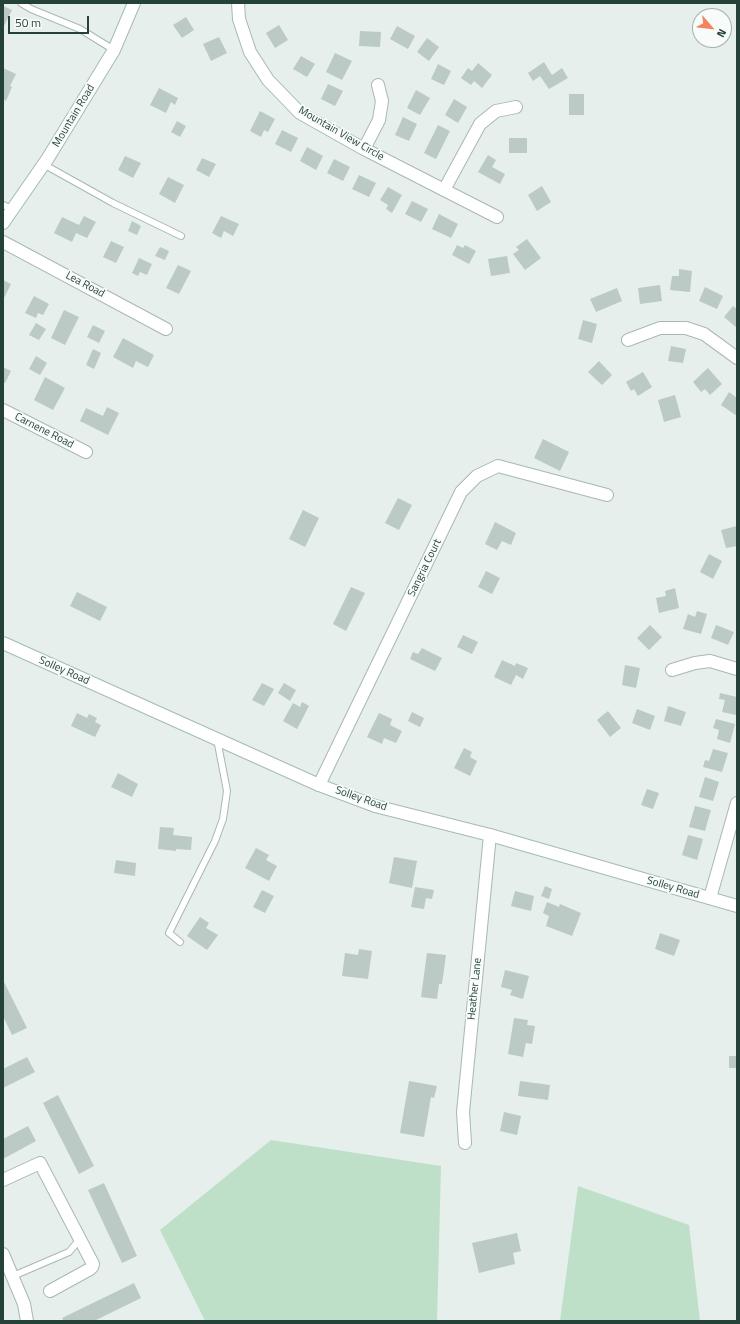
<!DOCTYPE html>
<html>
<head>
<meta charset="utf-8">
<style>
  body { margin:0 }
  #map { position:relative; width:740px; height:1324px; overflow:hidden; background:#e6efeb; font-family:"Titillium Web",sans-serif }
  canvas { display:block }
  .frame { position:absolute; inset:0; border:4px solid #24423a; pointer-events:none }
  .north { position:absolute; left:692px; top:8px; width:40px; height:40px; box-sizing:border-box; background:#f7fbf9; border:1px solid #a3b1ad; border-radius:50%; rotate:118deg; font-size:11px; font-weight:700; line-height:16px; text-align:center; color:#24423a }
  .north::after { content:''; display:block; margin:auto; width:14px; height:18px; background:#f4845f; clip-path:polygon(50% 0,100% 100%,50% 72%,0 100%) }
  .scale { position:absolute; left:8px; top:16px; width:81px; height:18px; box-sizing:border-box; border:2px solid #24423a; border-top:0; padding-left:5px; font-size:12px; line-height:14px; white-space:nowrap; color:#24423a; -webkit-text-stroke:3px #f7fbf9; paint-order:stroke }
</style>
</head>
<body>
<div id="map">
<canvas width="740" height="1324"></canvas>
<div class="frame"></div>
<div class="north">N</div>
<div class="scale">50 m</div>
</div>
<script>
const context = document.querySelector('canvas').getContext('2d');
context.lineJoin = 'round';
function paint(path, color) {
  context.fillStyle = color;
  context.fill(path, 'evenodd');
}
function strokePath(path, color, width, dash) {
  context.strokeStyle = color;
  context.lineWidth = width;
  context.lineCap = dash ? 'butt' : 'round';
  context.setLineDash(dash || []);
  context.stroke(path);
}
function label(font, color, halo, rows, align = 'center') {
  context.font = font + ' "Titillium Web",sans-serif';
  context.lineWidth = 3.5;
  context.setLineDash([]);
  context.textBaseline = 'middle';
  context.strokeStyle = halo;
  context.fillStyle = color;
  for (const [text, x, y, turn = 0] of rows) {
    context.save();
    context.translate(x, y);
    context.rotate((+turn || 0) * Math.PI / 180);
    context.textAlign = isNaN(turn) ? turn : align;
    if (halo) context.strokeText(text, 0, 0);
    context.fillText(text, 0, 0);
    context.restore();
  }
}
paint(new Path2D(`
  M 271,1140 L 441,1166 L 437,1321 L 205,1321 L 160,1230 Z
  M 578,1186 L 689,1225 L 700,1321 L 560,1321 Z`), '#bfe0c8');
paint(new Path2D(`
  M 3,6 L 12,10 L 4,26 L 3,26 Z
  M 186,17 L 194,30 L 182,38 L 173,25 Z
  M 279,25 L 288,40 L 275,48 L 266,33 Z
  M 397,26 L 415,36 L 408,49 L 390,39 Z
  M 360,31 L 381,32 L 380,47 L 359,46 Z
  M 219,37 L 227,53 L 211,61 L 203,44 Z
  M 427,38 L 439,47 L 429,61 L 417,52 Z
  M 335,53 L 352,61 L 342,80 L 326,72 Z
  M 301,56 L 315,64 L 307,77 L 293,69 Z
  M 544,62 L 552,75 L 562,68 L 568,78 L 549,89 L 540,76 L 533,81 L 528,73 Z
  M 478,63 L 492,75 L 482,88 L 474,81 L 471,85 L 461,78 L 468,68 L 472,71 Z
  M 438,64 L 451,71 L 444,85 L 431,79 Z
  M 3,68 L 16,74 L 10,86 L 12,87 L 6,101 L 3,99 Z
  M 328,84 L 343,91 L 335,106 L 321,99 Z
  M 159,88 L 178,98 L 175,105 L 171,102 L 166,113 L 150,105 Z
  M 416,90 L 430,98 L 420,115 L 407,108 Z
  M 569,94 L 584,94 L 584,115 L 569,115 Z
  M 454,99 L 467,107 L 458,123 L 445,115 Z
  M 260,111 L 275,119 L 268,132 L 264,130 L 261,137 L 250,131 Z
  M 403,117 L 417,124 L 409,141 L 395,135 Z
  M 177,121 L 186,126 L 180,137 L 171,132 Z
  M 438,125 L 450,131 L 436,159 L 424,153 Z
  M 282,130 L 298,138 L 291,152 L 275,144 Z
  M 509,138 L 527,138 L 527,153 L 509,153 Z
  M 307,147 L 323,156 L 316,170 L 300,161 Z
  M 488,155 L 496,160 L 492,167 L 505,174 L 500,184 L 478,172 Z
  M 125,156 L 141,163 L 133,178 L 118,170 Z
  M 202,158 L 216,164 L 209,177 L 196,170 Z
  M 334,159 L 350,167 L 343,181 L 327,173 Z
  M 359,175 L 376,183 L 369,197 L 352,189 Z
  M 168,177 L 184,185 L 175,203 L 159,194 Z
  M 542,186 L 551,202 L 537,211 L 528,195 Z
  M 388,187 L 402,195 L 392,213 L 386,209 L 388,205 L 380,200 Z
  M 412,201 L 428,209 L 421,222 L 405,214 Z
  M 439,214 L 458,224 L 451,238 L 432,229 Z
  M 84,216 L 96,222 L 87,238 L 76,233 L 72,242 L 54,233 L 62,217 L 79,225 Z
  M 221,216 L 239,224 L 233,236 L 224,231 L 221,238 L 212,233 Z
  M 132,221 L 141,226 L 137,235 L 128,231 Z
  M 527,239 L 541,258 L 525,270 L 513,254 L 519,250 L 516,247 Z
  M 111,241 L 124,247 L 116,263 L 103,257 Z
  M 457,245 L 463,248 L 465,245 L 476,251 L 469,264 L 452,255 Z
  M 160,247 L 169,251 L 165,260 L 155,256 Z
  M 507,256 L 510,273 L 491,276 L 488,259 Z
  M 139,258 L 152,264 L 147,275 L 140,272 L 138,276 L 132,273 Z
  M 178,265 L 191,271 L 179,294 L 166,288 Z
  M 679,269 L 692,271 L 690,292 L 670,290 L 672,276 L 679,276 Z
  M 3,280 L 11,284 L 3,300 Z
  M 660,285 L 662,301 L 640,304 L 638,288 Z
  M 705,287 L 723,296 L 717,309 L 699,301 Z
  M 617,288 L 622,301 L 596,312 L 590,299 Z
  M 34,296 L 49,304 L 43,315 L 38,313 L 36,318 L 25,313 Z
  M 733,306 L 737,309 L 737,328 L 724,317 Z
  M 64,310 L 79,317 L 65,345 L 51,338 Z
  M 583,320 L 597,324 L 592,343 L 578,339 Z
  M 36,323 L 46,329 L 39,340 L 29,335 Z
  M 93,325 L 105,331 L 99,343 L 87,337 Z
  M 123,338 L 154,355 L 148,367 L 136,361 L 133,368 L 113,357 Z
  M 671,346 L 686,349 L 683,363 L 668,361 Z
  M 93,349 L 101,353 L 94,369 L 86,365 Z
  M 36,356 L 47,363 L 40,375 L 29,369 Z
  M 599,361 L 612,375 L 602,385 L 588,372 Z
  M 3,367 L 11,371 L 5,383 L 3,383 Z
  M 708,368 L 722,384 L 710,395 L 705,389 L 701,392 L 693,382 Z
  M 643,372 L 652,387 L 638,396 L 634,389 L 631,391 L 626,382 Z
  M 45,377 L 65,388 L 53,410 L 34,400 Z
  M 729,392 L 737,398 L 737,416 L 721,405 Z
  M 675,395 L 681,417 L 664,422 L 658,400 Z
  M 107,407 L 119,413 L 108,435 L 80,421 L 86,408 L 103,416 Z
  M 543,439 L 569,452 L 560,471 L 534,458 Z
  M 398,498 L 412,505 L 399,530 L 385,523 Z
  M 303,510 L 319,518 L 305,547 L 289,539 Z
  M 495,522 L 516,533 L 511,545 L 502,541 L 497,550 L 485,544 Z
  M 737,526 L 737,546 L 726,548 L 721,530 Z
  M 709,554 L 722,561 L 713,579 L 700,572 Z
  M 486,571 L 500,578 L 492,594 L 478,587 Z
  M 351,587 L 365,593 L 346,631 L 333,624 Z
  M 675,588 L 679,608 L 659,613 L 656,598 L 666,596 L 665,591 Z
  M 77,592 L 107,607 L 100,621 L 70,606 Z
  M 697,611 L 707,614 L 701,634 L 683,629 L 688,614 L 695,617 Z
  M 650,625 L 662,637 L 649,650 L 637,638 Z
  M 716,625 L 734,632 L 728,645 L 711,638 Z
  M 463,635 L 478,642 L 472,654 L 457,647 Z
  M 422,648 L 442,658 L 435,671 L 410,659 L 413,652 L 418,654 Z
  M 502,660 L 515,666 L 516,663 L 528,668 L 523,679 L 516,675 L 511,685 L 494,677 Z
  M 625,665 L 640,668 L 636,688 L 622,685 Z
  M 262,683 L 274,689 L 264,706 L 252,700 Z
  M 284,683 L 296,690 L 290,701 L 278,693 Z
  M 720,693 L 737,697 L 736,715 L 722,712 L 725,700 L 719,699 Z
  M 302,702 L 309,706 L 297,729 L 283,721 L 293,703 L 300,707 Z
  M 668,706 L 686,712 L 681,726 L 664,721 Z
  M 637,709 L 655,716 L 650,730 L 632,723 Z
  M 608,711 L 621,728 L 610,737 L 597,720 Z
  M 412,712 L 424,718 L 420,727 L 408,721 Z
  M 77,713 L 87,718 L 89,714 L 97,718 L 95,722 L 101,725 L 95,737 L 71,726 Z
  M 379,713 L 392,719 L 390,725 L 402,731 L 396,743 L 384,738 L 382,744 L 367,737 Z
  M 716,719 L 735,724 L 730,743 L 717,739 L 719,730 L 713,728 Z
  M 464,748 L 472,752 L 470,757 L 477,761 L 470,776 L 454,768 Z
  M 713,749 L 728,753 L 722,772 L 703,767 L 705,760 L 709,761 Z
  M 118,773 L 138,784 L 132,797 L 111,787 Z
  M 705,777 L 719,782 L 713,801 L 699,797 Z
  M 647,789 L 659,793 L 653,809 L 641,805 Z
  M 695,806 L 711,810 L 705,831 L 689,827 Z
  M 160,827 L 174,828 L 173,835 L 192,837 L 191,850 L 176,849 L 176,851 L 158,849 Z
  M 688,835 L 703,839 L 697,860 L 682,855 Z
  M 256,848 L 269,855 L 266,860 L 277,866 L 269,881 L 245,868 Z
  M 394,857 L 417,861 L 412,888 L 389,883 Z
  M 116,860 L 136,863 L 135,876 L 114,873 Z
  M 545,886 L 552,889 L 549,899 L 541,896 Z
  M 415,887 L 434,890 L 432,899 L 426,898 L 424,909 L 411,907 Z
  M 262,890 L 274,896 L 265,913 L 253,907 Z
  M 515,891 L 534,896 L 531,911 L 511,906 Z
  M 547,902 L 559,907 L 560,904 L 581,913 L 572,936 L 546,926 L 549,916 L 543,913 Z
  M 200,917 L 209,923 L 206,928 L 218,935 L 207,950 L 187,936 Z
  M 660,933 L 680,940 L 674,956 L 655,949 Z
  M 359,949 L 372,951 L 368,979 L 342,976 L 345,953 L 358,955 Z
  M 427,953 L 446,955 L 442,984 L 439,984 L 437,999 L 421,997 Z
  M 505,970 L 529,976 L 523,999 L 510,995 L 512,990 L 501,987 Z
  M 3,980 L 27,1028 L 12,1035 L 3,1016 Z
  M 514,1018 L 528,1020 L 527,1025 L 535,1026 L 532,1044 L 526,1043 L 523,1057 L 508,1054 Z
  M 729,1056 L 737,1056 L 737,1068 L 729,1068 Z
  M 27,1057 L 35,1072 L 3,1088 L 3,1069 Z
  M 409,1081 L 437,1086 L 434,1098 L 431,1097 L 424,1137 L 400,1133 Z
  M 520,1081 L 550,1085 L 548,1100 L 518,1096 Z
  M 58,1095 L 94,1166 L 79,1174 L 43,1103 Z
  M 504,1112 L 521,1116 L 517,1135 L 500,1131 Z
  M 28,1126 L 36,1141 L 3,1159 L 3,1139 Z
  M 104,1183 L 137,1256 L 122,1263 L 88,1190 Z
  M 517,1233 L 521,1251 L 513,1253 L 515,1264 L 479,1273 L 472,1243 Z
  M 134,1283 L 141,1298 L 94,1321 L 64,1321 L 62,1318 Z`), '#bbcac4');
const lane = new Path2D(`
  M 21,3 L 31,9 L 80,29 L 114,50
  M 43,164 L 113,203 L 181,236
  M 3,205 L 12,209
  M 180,942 L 169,933 L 215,841 L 223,819 L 227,791 L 217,739
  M 13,1276 L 69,1252 L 80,1239`);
const street = new Path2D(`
  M 238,3 L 239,19 L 250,52 L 268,80 L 300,113 L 364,149 L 497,217
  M 364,149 L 379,120 L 382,101 L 378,85
  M 444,190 L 480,124 L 496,111 L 516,107
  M 3,242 L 166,329
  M 628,340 L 660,328 L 686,328 L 704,334 L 737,358
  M 3,410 L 86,452
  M 672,670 L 695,663 L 710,661 L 737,669
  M 319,785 L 461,492 L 477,476 L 498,466 L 607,495
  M 710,898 L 737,803
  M 465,1143 L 463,1112 L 490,835
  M 3,1180 L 40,1163 L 93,1264 L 92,1267 L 90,1269 L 50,1291
  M 3,1254 L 24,1304 L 27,1321`);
const secondary = new Path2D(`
  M 3,223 L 48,158 L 114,50 L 134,3
  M 3,643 L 319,785 L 375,806 L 490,835 L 737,906`);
strokePath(lane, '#a8b8b2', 8);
strokePath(street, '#a8b8b2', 14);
strokePath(secondary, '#a4bbb3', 14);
strokePath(lane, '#fff', 6);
strokePath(street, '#fff', 12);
strokePath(secondary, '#fff', 12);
label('11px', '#24423a', '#f7fbf9', [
  ["Mountain Road",74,116,-59],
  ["Mountain View Circle",341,134,30],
  ["Lea Road",85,285,28],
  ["Carnene Road",44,431,27],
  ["Sangria Court",425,568,-64],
  ["Solley Road",64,671,24],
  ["Solley Road",361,799,19],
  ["Solley Road",673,888,16],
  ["Heather Lane",475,989,-84]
]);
</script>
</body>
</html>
